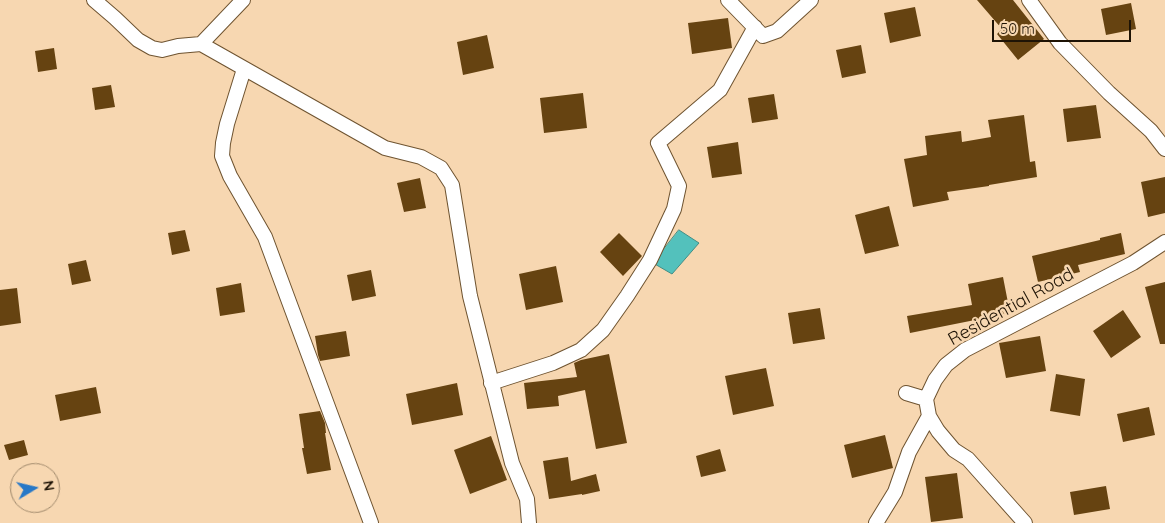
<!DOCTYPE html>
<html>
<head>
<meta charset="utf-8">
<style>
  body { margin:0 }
  #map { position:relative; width:1165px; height:523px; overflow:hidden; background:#f7d7b1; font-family:Quicksand,sans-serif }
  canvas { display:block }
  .north { position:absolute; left:10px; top:463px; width:50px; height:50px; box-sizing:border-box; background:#f7d7b1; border:1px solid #a0896c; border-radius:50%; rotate:81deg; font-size:14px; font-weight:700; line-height:20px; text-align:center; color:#1e1305 }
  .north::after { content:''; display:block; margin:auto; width:18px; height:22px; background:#2778c7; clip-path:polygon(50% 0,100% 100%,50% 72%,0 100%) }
  .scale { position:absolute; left:992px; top:20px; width:139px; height:22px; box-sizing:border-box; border:2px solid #1e1305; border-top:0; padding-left:6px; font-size:15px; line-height:18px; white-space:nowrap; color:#1e1305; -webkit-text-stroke:4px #f7d7b1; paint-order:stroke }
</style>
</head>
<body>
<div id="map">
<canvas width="1165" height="523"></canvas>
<div class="north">N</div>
<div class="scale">50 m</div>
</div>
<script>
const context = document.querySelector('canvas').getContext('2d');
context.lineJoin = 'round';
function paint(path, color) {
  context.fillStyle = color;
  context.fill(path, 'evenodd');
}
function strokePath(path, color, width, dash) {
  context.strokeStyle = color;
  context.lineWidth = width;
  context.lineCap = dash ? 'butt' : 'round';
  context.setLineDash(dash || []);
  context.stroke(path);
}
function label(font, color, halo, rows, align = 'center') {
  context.font = font + ' Quicksand,sans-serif';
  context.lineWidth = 5;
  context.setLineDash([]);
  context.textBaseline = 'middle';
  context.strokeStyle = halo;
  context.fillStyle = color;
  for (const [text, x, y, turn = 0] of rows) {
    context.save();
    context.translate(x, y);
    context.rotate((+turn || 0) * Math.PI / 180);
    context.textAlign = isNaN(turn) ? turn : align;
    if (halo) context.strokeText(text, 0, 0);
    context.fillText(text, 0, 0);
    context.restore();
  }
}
const water = new Path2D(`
  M 679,230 L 699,243 L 672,274 L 653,263 Z`);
paint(water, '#53c1bc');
strokePath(water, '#438d85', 1);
paint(new Path2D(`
  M 977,0 L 1013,0 L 1044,39 L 1018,60 L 997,34 L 1002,29 Z
  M 1131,3 L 1136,29 L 1106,35 L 1101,9 Z
  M 915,7 L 921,36 L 890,43 L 884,13 Z
  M 728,18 L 732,48 L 692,54 L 688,23 Z
  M 487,35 L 494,68 L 463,75 L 457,42 Z
  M 861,45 L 866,73 L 842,78 L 836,50 Z
  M 54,48 L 57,69 L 38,72 L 35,51 Z
  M 111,85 L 115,107 L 95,110 L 92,88 Z
  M 583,93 L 587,128 L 544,133 L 540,98 Z
  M 774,94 L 778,119 L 752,123 L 748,98 Z
  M 1096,105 L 1101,138 L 1067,142 L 1063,109 Z
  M 1024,115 L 1030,162 L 1035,161 L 1037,177 L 989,185 L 989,186 L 947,192 L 949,200 L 913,207 L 904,159 L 927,155 L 925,136 L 961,131 L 962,142 L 991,137 L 988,120 Z
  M 738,142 L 742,174 L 712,178 L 707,147 Z
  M 1165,177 L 1165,213 L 1148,217 L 1141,182 Z
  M 420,178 L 426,208 L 404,212 L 397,183 Z
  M 889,206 L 899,246 L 865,254 L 855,215 Z
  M 185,230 L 190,251 L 172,255 L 168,233 Z
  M 619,233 L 642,256 L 623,276 L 600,252 Z
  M 1121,233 L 1125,254 L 1078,265 L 1080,272 L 1038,282 L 1032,256 L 1100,240 L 1100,238 Z
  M 86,260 L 91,281 L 72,285 L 68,264 Z
  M 556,266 L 563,302 L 526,310 L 519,274 Z
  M 371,270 L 376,296 L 352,301 L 347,275 Z
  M 1003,277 L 1010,313 L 910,333 L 907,316 L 972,305 L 968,284 Z
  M 1165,282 L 1165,344 L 1160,344 L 1145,287 Z
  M 241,283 L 245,312 L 220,316 L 216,288 Z
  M 17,288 L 21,323 L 0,326 L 0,290 Z
  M 820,308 L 825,339 L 793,344 L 788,313 Z
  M 1123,310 L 1141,337 L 1111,358 L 1093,331 Z
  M 346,331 L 350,356 L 320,361 L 318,355 L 315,336 Z
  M 1040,336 L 1046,371 L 1006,378 L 999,343 Z
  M 609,354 L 627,443 L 596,449 L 585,390 L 558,396 L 559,406 L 527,409 L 524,383 L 577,377 L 574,363 L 581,360 Z
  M 766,368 L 774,406 L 733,415 L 725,376 Z
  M 1056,374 L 1085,379 L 1080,416 L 1050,411 Z
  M 457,383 L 463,415 L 412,425 L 406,394 Z
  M 96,387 L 101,413 L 60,421 L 55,395 Z
  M 1149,407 L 1155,435 L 1123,442 L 1117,414 Z
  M 320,411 L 325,423 L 326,433 L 325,433 L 331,470 L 307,474 L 302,448 L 304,448 L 299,414 Z
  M 885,435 L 893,468 L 852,478 L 844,445 Z
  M 491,436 L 507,480 L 470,494 L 454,450 Z
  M 24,440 L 28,455 L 9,460 L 4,445 Z
  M 720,449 L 726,471 L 701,477 L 696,456 Z
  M 568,457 L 571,481 L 596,474 L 600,491 L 582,495 L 582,494 L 549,499 L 543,461 Z
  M 957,473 L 963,518 L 931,522 L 925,477 Z
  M 1106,486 L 1110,509 L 1074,515 L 1070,492 Z`), '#664311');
const street = new Path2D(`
  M 94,0 L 115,18 L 138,40 L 152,48 L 162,50 L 178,46 L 201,44 L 385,148 L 421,157 L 441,168 L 452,185 L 470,296 L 512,463 L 527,499 L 529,523
  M 728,0 L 763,36 L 777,31 L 811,0
  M 1029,0 L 1060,43 L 1109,93 L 1151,131 L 1165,149
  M 201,44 L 243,0
  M 244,69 L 227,124 L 223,143 L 222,156 L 230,176 L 265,237 L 371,523
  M 491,383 L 553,363 L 581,350 L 603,330 L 627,296 L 650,260 L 674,209 L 679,186 L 658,143 L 720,90 L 755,27
  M 906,393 L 926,399
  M 876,523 L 895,492 L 909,452 L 929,416
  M 1025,523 L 968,459 L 954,450 L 938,431 L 929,416 L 926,399 L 935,380 L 946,365 L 965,350 L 1133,263 L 1165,242`);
strokePath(street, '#6e5330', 16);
strokePath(street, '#fff', 14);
label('18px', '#1e1305', '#f7d7b1', [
  ["Residential Road",1011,307,-29]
]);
</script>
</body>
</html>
